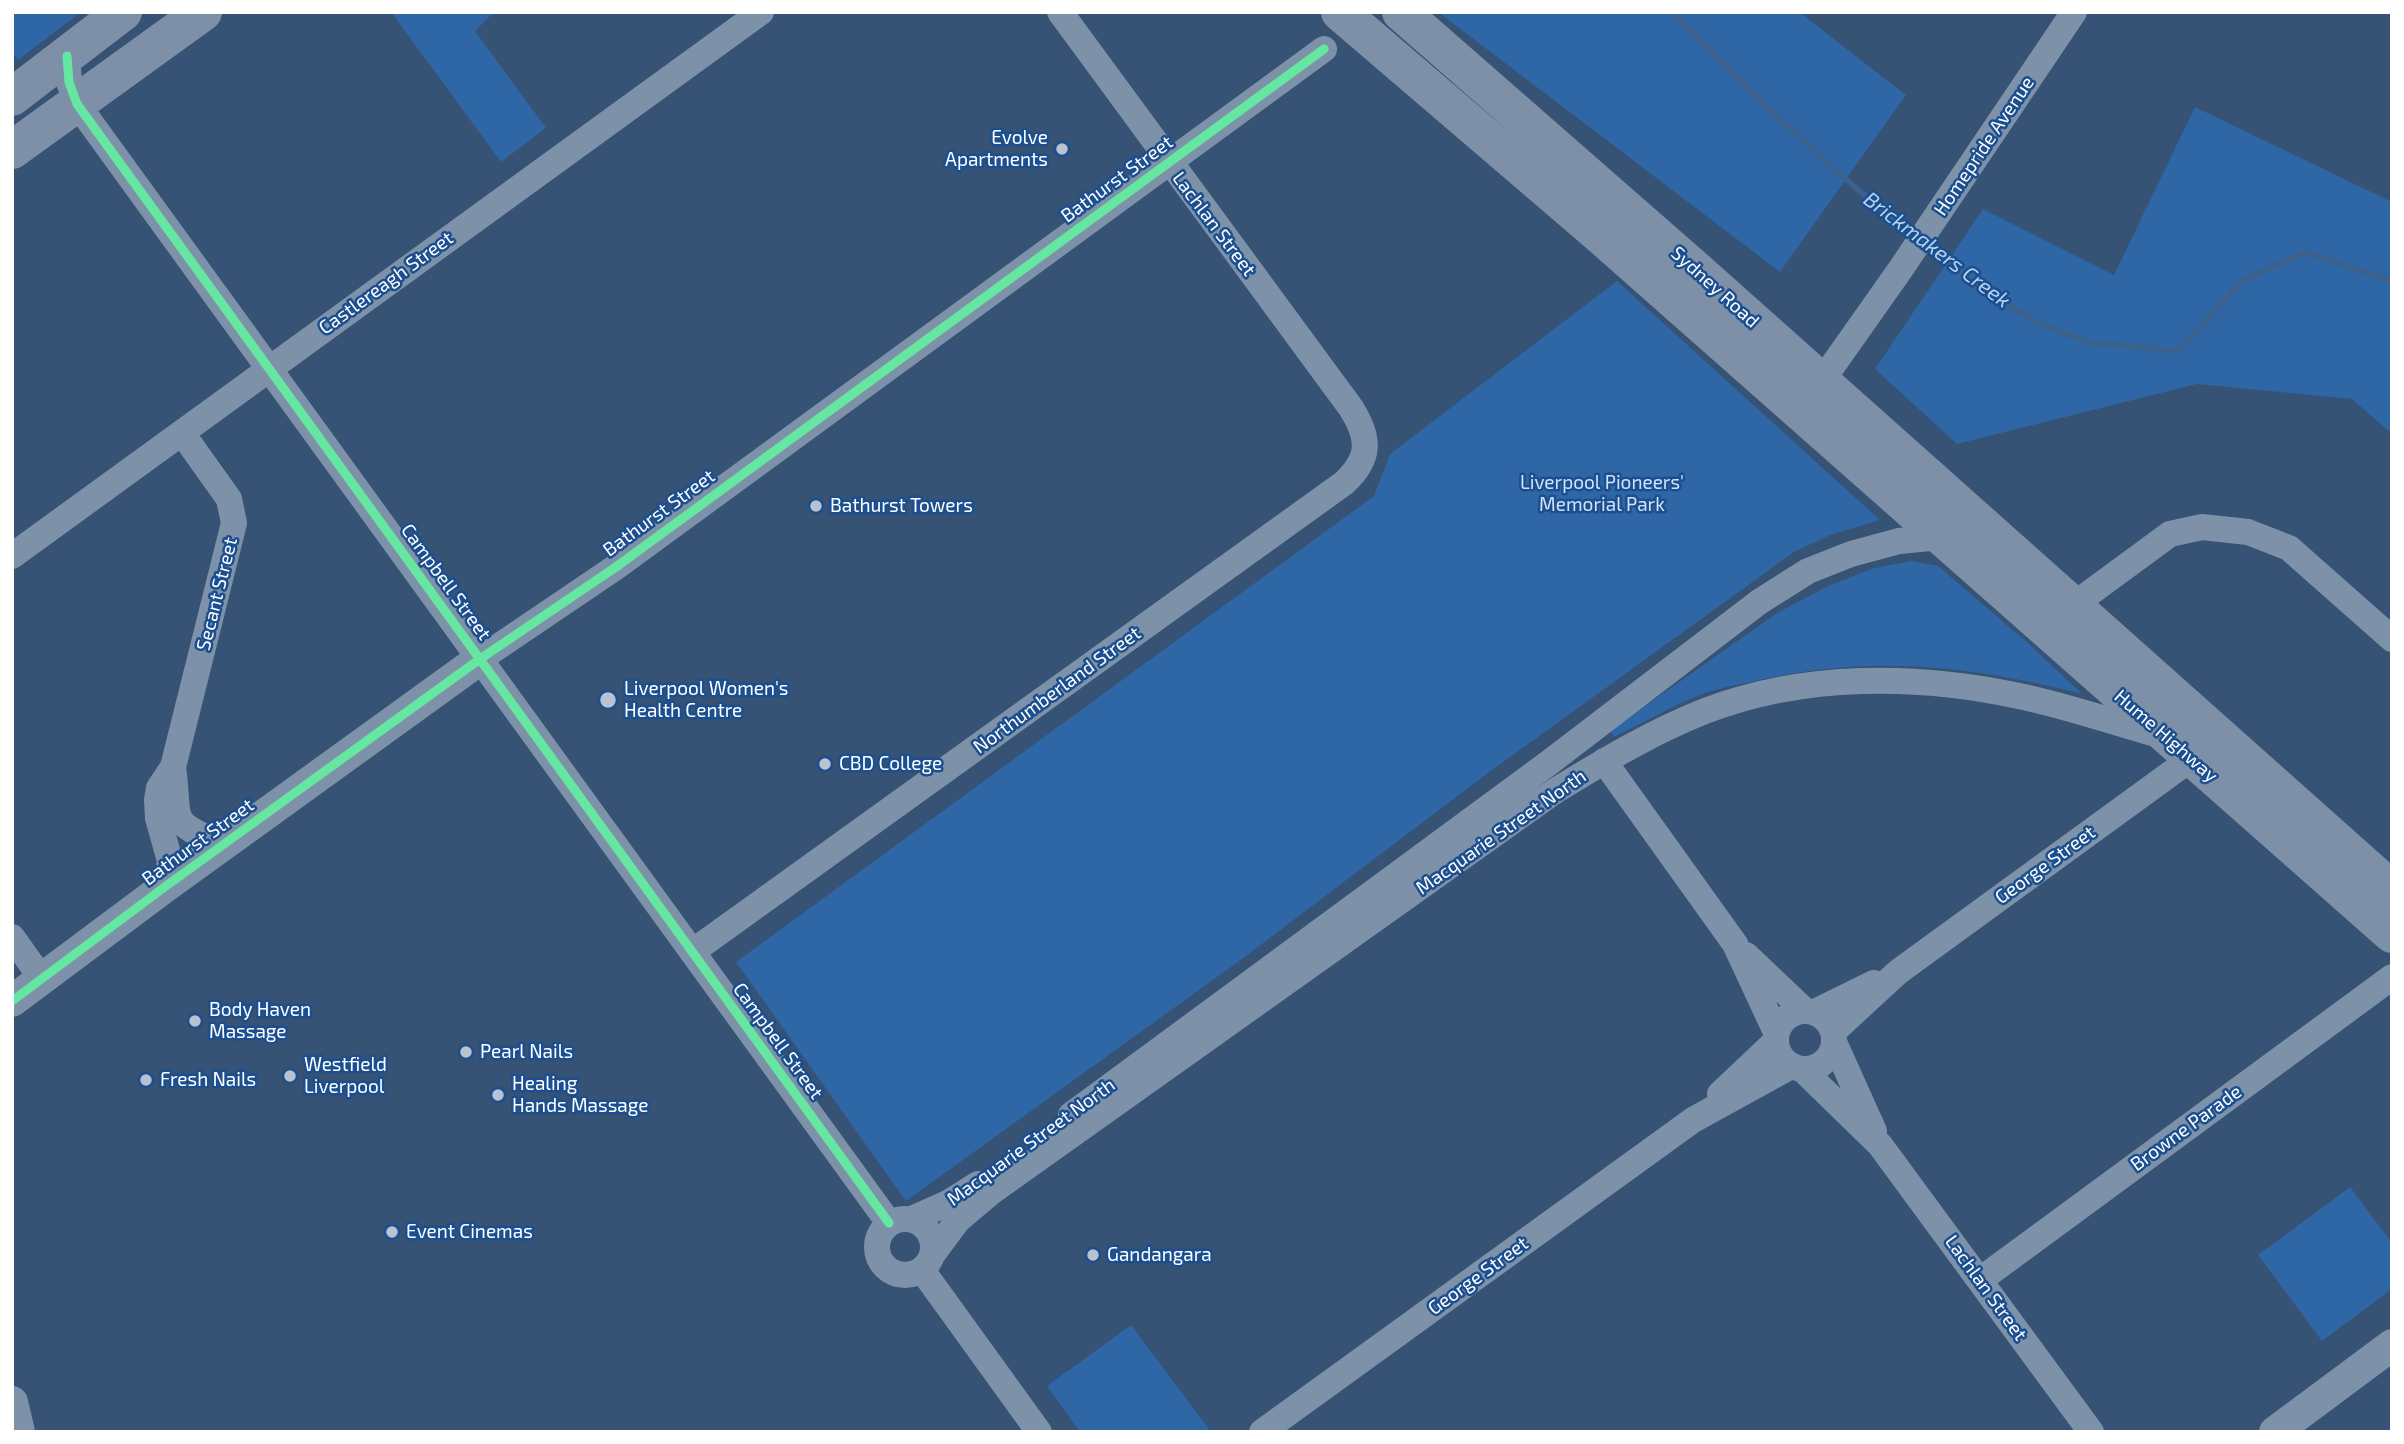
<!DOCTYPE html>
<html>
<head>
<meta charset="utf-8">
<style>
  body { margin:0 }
  #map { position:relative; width:2404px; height:1444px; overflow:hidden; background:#365274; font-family:"Exo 2",sans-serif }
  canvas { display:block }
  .frame { position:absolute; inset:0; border:14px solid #fff; pointer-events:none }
</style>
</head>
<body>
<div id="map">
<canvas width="2404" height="1444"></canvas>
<div class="frame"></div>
</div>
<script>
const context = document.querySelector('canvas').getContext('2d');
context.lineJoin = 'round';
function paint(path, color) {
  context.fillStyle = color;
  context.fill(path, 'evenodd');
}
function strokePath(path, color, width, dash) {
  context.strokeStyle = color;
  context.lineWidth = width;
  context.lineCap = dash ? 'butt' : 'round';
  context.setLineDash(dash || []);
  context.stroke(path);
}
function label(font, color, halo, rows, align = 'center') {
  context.font = font + ' "Exo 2",sans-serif';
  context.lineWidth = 5;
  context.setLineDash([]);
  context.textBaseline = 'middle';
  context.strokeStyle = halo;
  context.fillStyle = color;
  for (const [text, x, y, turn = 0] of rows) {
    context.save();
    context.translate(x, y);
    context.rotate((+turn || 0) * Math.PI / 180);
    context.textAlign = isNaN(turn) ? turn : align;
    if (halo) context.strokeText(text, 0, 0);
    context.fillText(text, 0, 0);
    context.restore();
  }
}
paint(new Path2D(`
  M 12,12 L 81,12 L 18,60 L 12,51 Z
  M 391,12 L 494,12 L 475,31 L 546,128 L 501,162 Z
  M 1438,12 L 1799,12 L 1906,95 L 1780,272 Z
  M 2195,107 L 2392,202 L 2392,434 L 2352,399 L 2197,384 L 1957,444 L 1875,369 L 1983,209 L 2114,275 Z
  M 1617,281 L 1880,520 L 1830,535 L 1794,552 L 1488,773 L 1242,959 L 906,1201 L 736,962 L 1374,496 L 1390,454 Z
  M 1912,561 L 1938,566 L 2028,643 L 2082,694 C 1969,665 1866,654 1751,682 C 1736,685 1720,688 1705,693 C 1674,705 1644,722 1614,737 L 1610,731 L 1777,613 L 1828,586 L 1874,568 Z
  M 2350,1187 L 2392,1243 L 2392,1289 L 2322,1341 L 2258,1255 Z
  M 1131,1325 L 1209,1429 L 1205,1432 L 1080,1432 L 1047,1386 Z`), '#2f66a5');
strokePath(new Path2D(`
  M 1673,12 C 1751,90 1827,170 1916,236
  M 1925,242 L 1981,288 L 2038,323 L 2088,342 L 2177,351 L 2244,280 L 2305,252 L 2392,281`), '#3b618d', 6);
strokePath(new Path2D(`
  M 67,56 L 69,82 L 77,104 L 889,1223
  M 1821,382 L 1900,270 L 2074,12
  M 12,556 L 761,12
  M 2072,606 L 2170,534 L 2202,527 L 2248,532 L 2289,548 L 2392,639
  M 480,659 L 616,567 L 1324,49
  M 1604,761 L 1735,944 L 1776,1032
  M 173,767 C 181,823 165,820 223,845
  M 166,886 L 170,861 L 158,818 L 157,800 L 159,788 L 173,767 L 234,523 L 229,499 L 182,433
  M 12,937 L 42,979
  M 692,952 L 1344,483 C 1371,458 1370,438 1351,408 L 1060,12
  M 1746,955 L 1805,1011
  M1776 1040a29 29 0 1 1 58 0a29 29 0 1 1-58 0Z
  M 1815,1012 L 1874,983
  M 1833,1032 L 1898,972 L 2192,758
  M 1834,1042 L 1874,1131
  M 1803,1070 L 1880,1145 L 2091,1432
  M 1720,1094 L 1775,1042
  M 1071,1115 L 1550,762 L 1759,602 L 1808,571 L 1851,554 L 1899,541 L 1941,537 L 1950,540
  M877 1247a28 28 0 1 1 56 0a28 28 0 1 1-56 0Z
  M 912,1219 L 948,1203 L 978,1184
  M 932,1255 L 958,1220 L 990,1193 L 1555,791 C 1604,761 1652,732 1705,711 C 1804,673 1917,674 2019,696 C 2068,706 2115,723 2163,736
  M 922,1270 L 1039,1432
  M 1980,1280 L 2392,977
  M 1262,1432 L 1693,1120 L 1791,1066`), '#7d92a8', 26);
strokePath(new Path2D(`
  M 12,1001 L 166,886 L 480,659
  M 12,1402 L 19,1432
  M 2275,1432 L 2392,1345`), '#7d92a8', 32);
strokePath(new Path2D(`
  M 1340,12 L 1598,233 L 2392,934
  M 1401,12 L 1696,270 L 2392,890
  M 12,97 L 123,12
  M 12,150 L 203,12`), '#7e90a7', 38);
strokePath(new Path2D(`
  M 67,56 L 69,82 L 77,104 L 889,1223
  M 12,1001 L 166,886 L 480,659 L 616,567 L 1324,49`), '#66e7a1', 9);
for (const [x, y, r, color] of [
  [1062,149,7,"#b9c2ce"],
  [816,506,7,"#b9c2ce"],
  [608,700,9,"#b9c2ce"],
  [825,764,7,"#b9c2ce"],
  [195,1021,7,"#b9c2ce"],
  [466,1052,7,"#b9c2ce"],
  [290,1076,7,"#b9c2ce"],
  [146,1080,7,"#b9c2ce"],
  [498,1095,7,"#b9c2ce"],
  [392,1232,7,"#b9c2ce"],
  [1093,1255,7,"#b9c2ce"]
]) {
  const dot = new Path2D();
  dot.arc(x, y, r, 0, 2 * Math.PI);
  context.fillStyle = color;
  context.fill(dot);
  strokePath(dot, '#1b4f8f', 2.5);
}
label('19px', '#fff', '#1b4f8f', [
  ["Evolve",1048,138,"right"],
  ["Apartments",1048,160,"right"],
  ["Bathurst Towers",830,506],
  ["Liverpool Women's",624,689],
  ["Health Centre",624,711],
  ["CBD College",839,764],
  ["Body Haven",209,1010],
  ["Massage",209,1032],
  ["Pearl Nails",480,1052],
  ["Westfield",304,1065],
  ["Liverpool",304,1087],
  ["Fresh Nails",160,1080],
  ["Healing",512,1084],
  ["Hands Massage",512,1106],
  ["Event Cinemas",406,1232],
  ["Gandangara",1107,1255]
], 'left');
label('19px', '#fff', '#1b4f8f', [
  ["Homepride Avenue",1984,146,-56],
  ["Bathurst Street",1117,179,-36],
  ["Lachlan Street",1214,224,53],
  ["Castlereagh Street",386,283,-36],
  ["Sydney Road",1715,287,42],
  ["Bathurst Street",659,513,-36],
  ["Campbell Street",446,582,54],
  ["Secant Street",217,594,-76],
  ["Northumberland Street",1057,690,-36],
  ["Hume Highway",2166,736,41],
  ["Macquarie Street North",1501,832,-35],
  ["Bathurst Street",198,842,-36],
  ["George Street",2045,865,-36],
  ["Campbell Street",778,1041,54],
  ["Browne Parade",2186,1128,-36],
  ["Macquarie Street North",1031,1142,-36],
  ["George Street",1478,1276,-36],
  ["Lachlan Street",1986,1288,54]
]);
label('19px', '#cfe3fa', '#1b4f8f', [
  ["Liverpool Pioneers'",1602,483],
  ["Memorial Park",1602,505]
]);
label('italic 21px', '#b5d3f5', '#1b4f8f', [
  ["Brickmakers Creek",1937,250,37]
]);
</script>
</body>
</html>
